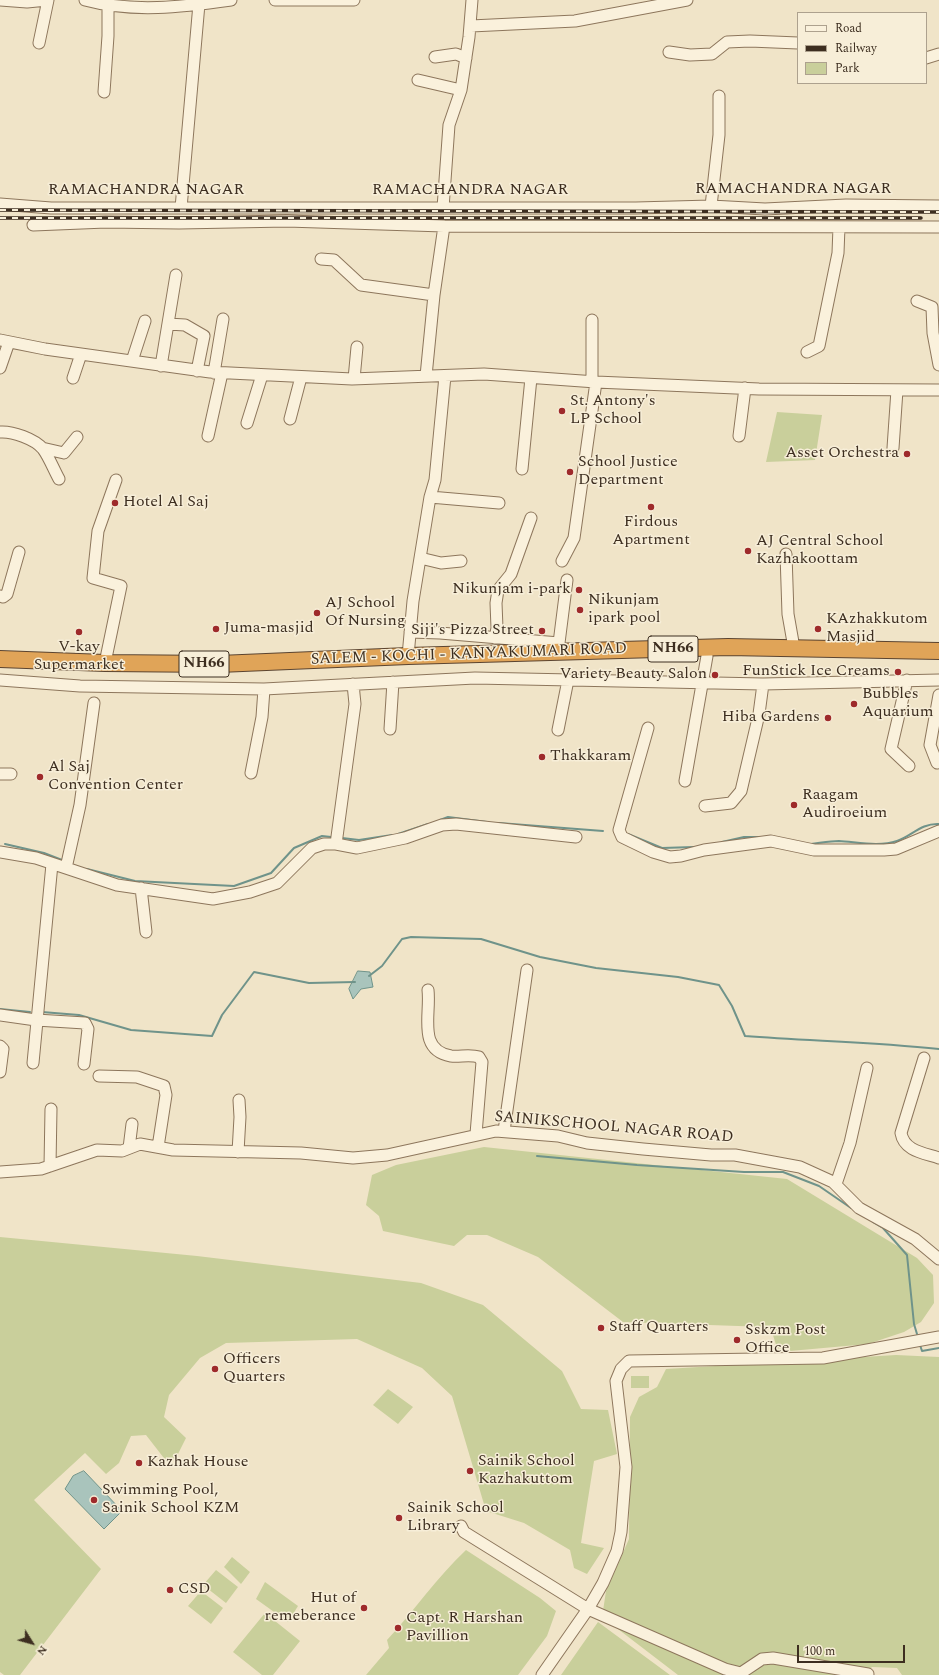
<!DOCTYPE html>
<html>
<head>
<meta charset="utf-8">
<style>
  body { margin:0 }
  #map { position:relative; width:939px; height:1675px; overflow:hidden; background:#f0e4c8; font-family:Spectral,serif }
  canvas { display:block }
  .legend { position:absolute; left:797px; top:12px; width:130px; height:72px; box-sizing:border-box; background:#f7eed8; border:1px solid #ada18e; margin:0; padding:5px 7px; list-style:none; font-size:12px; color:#3d2e20 }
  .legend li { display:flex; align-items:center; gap:8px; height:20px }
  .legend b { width:20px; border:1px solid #ada18e }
  .north { position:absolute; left:12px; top:1623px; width:40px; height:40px; -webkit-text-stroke:3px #f7eed8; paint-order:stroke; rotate:127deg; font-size:11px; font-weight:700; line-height:16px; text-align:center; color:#3d2e20 }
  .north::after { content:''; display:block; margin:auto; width:14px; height:18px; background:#3d2e20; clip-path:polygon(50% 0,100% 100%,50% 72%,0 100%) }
  .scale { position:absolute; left:797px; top:1645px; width:108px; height:18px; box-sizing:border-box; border:2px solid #3d2e20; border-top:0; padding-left:5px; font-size:12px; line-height:14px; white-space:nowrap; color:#3d2e20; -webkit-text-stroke:3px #f7eed8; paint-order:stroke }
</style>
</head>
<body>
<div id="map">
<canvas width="939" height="1675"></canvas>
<ul class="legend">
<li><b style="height:5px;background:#faf1dc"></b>Road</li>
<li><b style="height:5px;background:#3d2e20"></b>Railway</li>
<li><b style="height:11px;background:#c9cf9b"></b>Park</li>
</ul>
<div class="north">N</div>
<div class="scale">100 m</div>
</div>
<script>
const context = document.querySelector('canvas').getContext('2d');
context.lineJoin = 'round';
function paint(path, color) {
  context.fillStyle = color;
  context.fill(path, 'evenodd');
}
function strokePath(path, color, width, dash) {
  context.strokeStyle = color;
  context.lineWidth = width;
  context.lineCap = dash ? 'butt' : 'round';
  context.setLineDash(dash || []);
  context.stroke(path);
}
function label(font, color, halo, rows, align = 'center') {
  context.font = font + ' Spectral,serif';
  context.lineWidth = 3;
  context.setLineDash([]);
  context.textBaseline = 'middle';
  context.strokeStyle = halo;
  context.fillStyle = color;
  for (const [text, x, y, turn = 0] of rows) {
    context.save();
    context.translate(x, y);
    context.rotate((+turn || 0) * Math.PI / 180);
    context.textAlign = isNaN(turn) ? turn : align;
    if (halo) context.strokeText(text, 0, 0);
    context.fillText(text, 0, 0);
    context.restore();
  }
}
paint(new Path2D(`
  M 777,412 L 822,415 L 815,460 L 766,462 Z
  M 484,1147 L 787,1179 L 917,1258 L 933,1275 L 934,1303 L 921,1322 L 904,1332 L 868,1344 L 790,1351 L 777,1348 L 772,1332 L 767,1327 L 623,1322 L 538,1257 L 487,1235 L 467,1235 L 454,1246 L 383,1231 L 379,1216 L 366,1205 L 372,1175 L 396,1165 Z
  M 0,1237 L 197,1256 L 421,1283 L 483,1305 L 562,1371 L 581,1409 L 608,1410 L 617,1454 L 594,1461 L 581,1543 L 604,1548 L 587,1574 L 574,1568 L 570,1550 L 524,1523 L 486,1511 L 452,1396 L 422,1368 L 357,1339 L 226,1343 L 200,1358 L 169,1395 L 164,1417 L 186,1438 L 176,1458 L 167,1462 L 146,1435 L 131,1436 L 119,1463 L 106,1474 L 85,1453 L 34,1500 L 101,1569 L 20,1675 L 4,1675 L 0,1672 Z
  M 896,1355 L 939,1357 L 939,1675 L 902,1675 L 897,1668 L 872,1667 L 863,1675 L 678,1675 L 614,1626 L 603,1611 L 606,1591 L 629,1539 L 630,1417 L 639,1397 L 657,1387 L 666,1369 Z
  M 631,1376 L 649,1376 L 649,1388 L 631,1388 Z
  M 388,1389 L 413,1407 L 398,1424 L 373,1405 Z
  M 466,1550 L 540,1598 L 556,1611 L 547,1636 L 518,1675 L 366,1675 L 389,1648 L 387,1640 C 414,1611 437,1577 466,1550 Z
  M 232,1557 L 250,1572 L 241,1584 L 224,1567 Z
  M 216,1570 L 238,1587 L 226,1603 L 203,1585 Z
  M 265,1582 L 298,1606 L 288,1622 L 256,1599 Z
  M 201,1591 L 223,1608 L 211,1624 L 188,1606 Z
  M 265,1613 L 300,1641 L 273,1675 L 262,1675 L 233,1652 Z
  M 598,1622 L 670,1675 L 561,1675 Z`), '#c9cf9b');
const water = new Path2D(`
  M 358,971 L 370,972 L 373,987 L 361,989 L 353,999 L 349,989 Z
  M 84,1471 L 122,1511 L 104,1529 L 65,1489 L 73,1476 Z`);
paint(water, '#a9c4bc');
strokePath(water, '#6f938a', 1);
strokePath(new Path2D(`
  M 440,820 L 448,817 L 487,822
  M 499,823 L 603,831
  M 398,834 L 428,824
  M 628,834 L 662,848 L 694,847
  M 342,838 L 359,840 L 392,835
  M 722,842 L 744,837 L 759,837
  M 5,844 L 44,853 L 62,860
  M 811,844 C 820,843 830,841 839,841 C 857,842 879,847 897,841 C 912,836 921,823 939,824
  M 87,869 L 135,881 L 234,886 L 271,873 L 294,848 L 322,836 L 331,837
  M 369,976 L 382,966 L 402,939 L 411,937 L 481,939 L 540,957 L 596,968 L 678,977 L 719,985 L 732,1006 L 745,1036 C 810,1041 875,1042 939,1049
  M 0,1009 L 30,1012
  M 42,1012 L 79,1015 L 131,1030 L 212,1036 L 222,1015 L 254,972 L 309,983 L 355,982
  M 537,1156 L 637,1165 L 744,1172 L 783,1172 L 819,1186 L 851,1208
  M 873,1222 L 883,1228 L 907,1255 L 914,1324 L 917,1334
  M 920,1345 L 922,1351 L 939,1348`), '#6f938a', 2);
const minor = new Path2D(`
  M 0,0 L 27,2 L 47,0
  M 85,0 C 133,13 182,7 231,0
  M 275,0 L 354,0
  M 471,26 L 575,21 L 687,0
  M 39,43 L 48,0
  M 669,52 L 690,55 L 712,54 L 727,42 L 750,41 L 798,43
  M 435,57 L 456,54 L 466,58
  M 926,58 L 939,54
  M 418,80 L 461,90
  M 104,92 L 108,36 L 108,5
  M 0,204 L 51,208 L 636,208 L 711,206 L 765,209 L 846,205 L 939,206
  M 711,206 L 719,135 L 719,96
  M 181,208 L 199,4
  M 443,208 L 449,125 L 461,90 L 469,37 L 472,0
  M 33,225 L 106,222 L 179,223 L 287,221 L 444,226
  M 321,259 L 334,260 L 361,285 L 434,295
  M 917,301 L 932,307 L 933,333 L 939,365
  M 168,324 L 185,325 L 204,336 L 197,371
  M 0,340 L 45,349 L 210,372 L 352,379 L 484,374 L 596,382 L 759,389 L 939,390
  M 807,352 L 819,346 L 838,253 L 839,227
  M 132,361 L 145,321
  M 161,366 L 176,275
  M 0,368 L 9,342
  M 214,373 L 223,319
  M 426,376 L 434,295 L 444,226 L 939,227
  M 73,378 L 81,354
  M 354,379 L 357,347
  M 592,382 L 592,320
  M 290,419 L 301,377
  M 247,423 L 262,375
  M 0,432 C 12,431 35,439 43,449 C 49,457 54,470 59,479
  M 208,436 L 222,373
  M 739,436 L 745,388
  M 42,448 L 64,453 L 77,437
  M 893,448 L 897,390
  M 522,469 L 531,378
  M 430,497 L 499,503
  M 786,554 L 788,614 L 794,648
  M 420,558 L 441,563 L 461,561
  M 562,561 L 574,538 L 596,382
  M 0,596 L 3,597 L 7,594 L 19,552
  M 410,632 L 440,633 L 559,643 L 567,580
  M 495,638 L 497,628 L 496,603 L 498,590 L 511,574 L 531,518
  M 408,656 L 413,601 L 430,497 L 435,480 L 445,376
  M 105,663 L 121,586 L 93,578 L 98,531 L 116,480
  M 0,680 L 80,686 L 264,689 L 475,678 L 763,684 L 939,680
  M 907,680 L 891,749 L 909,766
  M 648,728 L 619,830 L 622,837 L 653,852 L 670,857 L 681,856 L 704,850 L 771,841 L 814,850 L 884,850 L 896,849 L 939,831
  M 390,729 L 393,682
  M 558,730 L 568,680
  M 937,763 L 930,745 L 939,695
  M 251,773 L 262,717 L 264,689
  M 0,774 L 11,774
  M 685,781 L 707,656
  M 705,806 L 731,803 L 741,791 L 759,714 L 763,684
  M 336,844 L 355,704 L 353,684
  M 0,852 L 36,858 L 117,885 L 213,899 L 250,892 L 277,883 L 312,848 L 324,844 L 336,844 L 357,848 L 405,838 L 442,825 L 456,824 L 576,837
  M 66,868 L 80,805 L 94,703
  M 141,888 L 146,932
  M 428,990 C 431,1015 417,1050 451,1056 C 460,1057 470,1054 479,1057 L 482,1062 L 476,1134
  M 0,1015 L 36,1020 L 85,1023 L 88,1029 L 84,1064
  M 0,1046 L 3,1049 L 0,1072
  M 924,1058 L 901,1133 C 904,1151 924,1153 939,1158
  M 33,1063 L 52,864
  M 99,1076 L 137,1077 L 164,1086 L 166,1095 L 158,1147
  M 504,1131 L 527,970
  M 129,1148 L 132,1124
  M 238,1152 L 240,1117 L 239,1100
  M 50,1166 L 51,1109
  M 0,1172 L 41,1169 L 97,1150 L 122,1151 L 140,1144 L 173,1150 L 301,1153 L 353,1158 L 387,1155 L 496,1131 L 558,1136 L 587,1143 L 643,1149 L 711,1155 L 735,1155 L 800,1167 L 833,1182 L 859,1208 L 915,1239 L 939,1259
  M 836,1184 L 850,1143 L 867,1068
  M 461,1526 L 464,1532 L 588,1609 L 725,1669 L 741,1673 L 762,1659 L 773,1658 L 868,1674
  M 542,1675 L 588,1609 L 603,1583 L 617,1551 L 621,1532 L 626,1467 L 616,1381 L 621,1369 L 629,1361 L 823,1358 L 939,1337`);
const highway = new Path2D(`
  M 0,659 L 105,663 L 219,664 L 408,656 L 728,647 L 939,651`);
strokePath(minor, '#8d765c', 13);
strokePath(highway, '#5b4430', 18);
strokePath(minor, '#faf1dc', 11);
strokePath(highway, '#e0a458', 16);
const rail = new Path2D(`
  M 0,210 L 939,212
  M 0,218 L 921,218`);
strokePath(rail, '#3d2e20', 3.5);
strokePath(rail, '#f7eed8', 2, [6]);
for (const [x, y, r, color] of [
  [562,411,4,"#9e2a2b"],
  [907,454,4,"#9e2a2b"],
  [570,472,4,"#9e2a2b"],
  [115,503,4,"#9e2a2b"],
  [651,507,4,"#9e2a2b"],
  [748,551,4,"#9e2a2b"],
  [579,590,4,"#9e2a2b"],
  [580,610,4,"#9e2a2b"],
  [317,613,4,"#9e2a2b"],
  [216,629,4,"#9e2a2b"],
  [818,629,4,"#9e2a2b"],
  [542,631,4,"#9e2a2b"],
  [79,632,4,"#9e2a2b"],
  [898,672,4,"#9e2a2b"],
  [715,675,4,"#9e2a2b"],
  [854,704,4,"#9e2a2b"],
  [828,718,4,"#9e2a2b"],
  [542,757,4,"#9e2a2b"],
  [40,777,4,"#9e2a2b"],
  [794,805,4,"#9e2a2b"],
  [601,1328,4,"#9e2a2b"],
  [737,1340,4,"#9e2a2b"],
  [215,1369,4,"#9e2a2b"],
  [139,1463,4,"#9e2a2b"],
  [470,1471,4,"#9e2a2b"],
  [94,1500,4,"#9e2a2b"],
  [399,1518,4,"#9e2a2b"],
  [170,1590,4,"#9e2a2b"],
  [364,1608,4,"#9e2a2b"],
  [398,1628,4,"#9e2a2b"]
]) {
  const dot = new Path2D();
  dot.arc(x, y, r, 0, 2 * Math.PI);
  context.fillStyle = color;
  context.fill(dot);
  strokePath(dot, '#f7eed8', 1.5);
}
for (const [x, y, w] of [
  [673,649,50],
  [204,664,50]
]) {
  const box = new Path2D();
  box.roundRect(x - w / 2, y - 13, w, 26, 3);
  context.fillStyle = '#f7eed8';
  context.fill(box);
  strokePath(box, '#3d2e20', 1);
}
label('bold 15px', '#3d2e20', null, [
  ["NH66",673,649],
  ["NH66",204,664]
]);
label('16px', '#3d2e20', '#f7eed8', [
  ["RAMACHANDRA NAGAR",793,190],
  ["RAMACHANDRA NAGAR",146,191],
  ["RAMACHANDRA NAGAR",470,191],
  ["SALEM - KOCHI - KANYAKUMARI ROAD",469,655,-2],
  ["SAINIKSCHOOL NAGAR ROAD",614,1128,5]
]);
label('16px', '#3d2e20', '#f7eed8', [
  ["St. Antony's",570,402],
  ["LP School",570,420],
  ["Asset Orchestra",899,454,"right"],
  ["School Justice",578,463],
  ["Department",578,481],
  ["Hotel Al Saj",123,503],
  ["Firdous",651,523,"center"],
  ["Apartment",651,541,"center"],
  ["AJ Central School",756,542],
  ["Kazhakoottam",756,560],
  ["Nikunjam i-park",571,590,"right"],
  ["Nikunjam",588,601],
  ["ipark pool",588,619],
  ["AJ School",325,604],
  ["Of Nursing",325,622],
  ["KAzhakkutom",826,620],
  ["Masjid",826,638],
  ["Juma-masjid",224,629],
  ["Siji's Pizza Street",534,631,"right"],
  ["V-kay",79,648,"center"],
  ["Supermarket",79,666,"center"],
  ["FunStick Ice Creams",890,672,"right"],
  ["Variety Beauty Salon",707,675,"right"],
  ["Bubbles",862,695],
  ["Aquarium",862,713],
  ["Hiba Gardens",820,718,"right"],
  ["Thakkaram",550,757],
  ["Al Saj",48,768],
  ["Convention Center",48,786],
  ["Raagam",802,796],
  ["Audiroeium",802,814],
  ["Staff Quarters",609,1328],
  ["Sskzm Post",745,1331],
  ["Office",745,1349],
  ["Officers",223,1360],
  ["Quarters",223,1378],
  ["Sainik School",478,1462],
  ["Kazhakuttom",478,1480],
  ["Kazhak House",147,1463],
  ["Swimming Pool,",102,1491],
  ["Sainik School KZM",102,1509],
  ["Sainik School",407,1509],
  ["Library",407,1527],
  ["CSD",178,1590],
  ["Hut of",356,1599,"right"],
  ["remeberance",356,1617,"right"],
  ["Capt. R Harshan",406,1619],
  ["Pavillion",406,1637]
], 'left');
</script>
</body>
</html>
